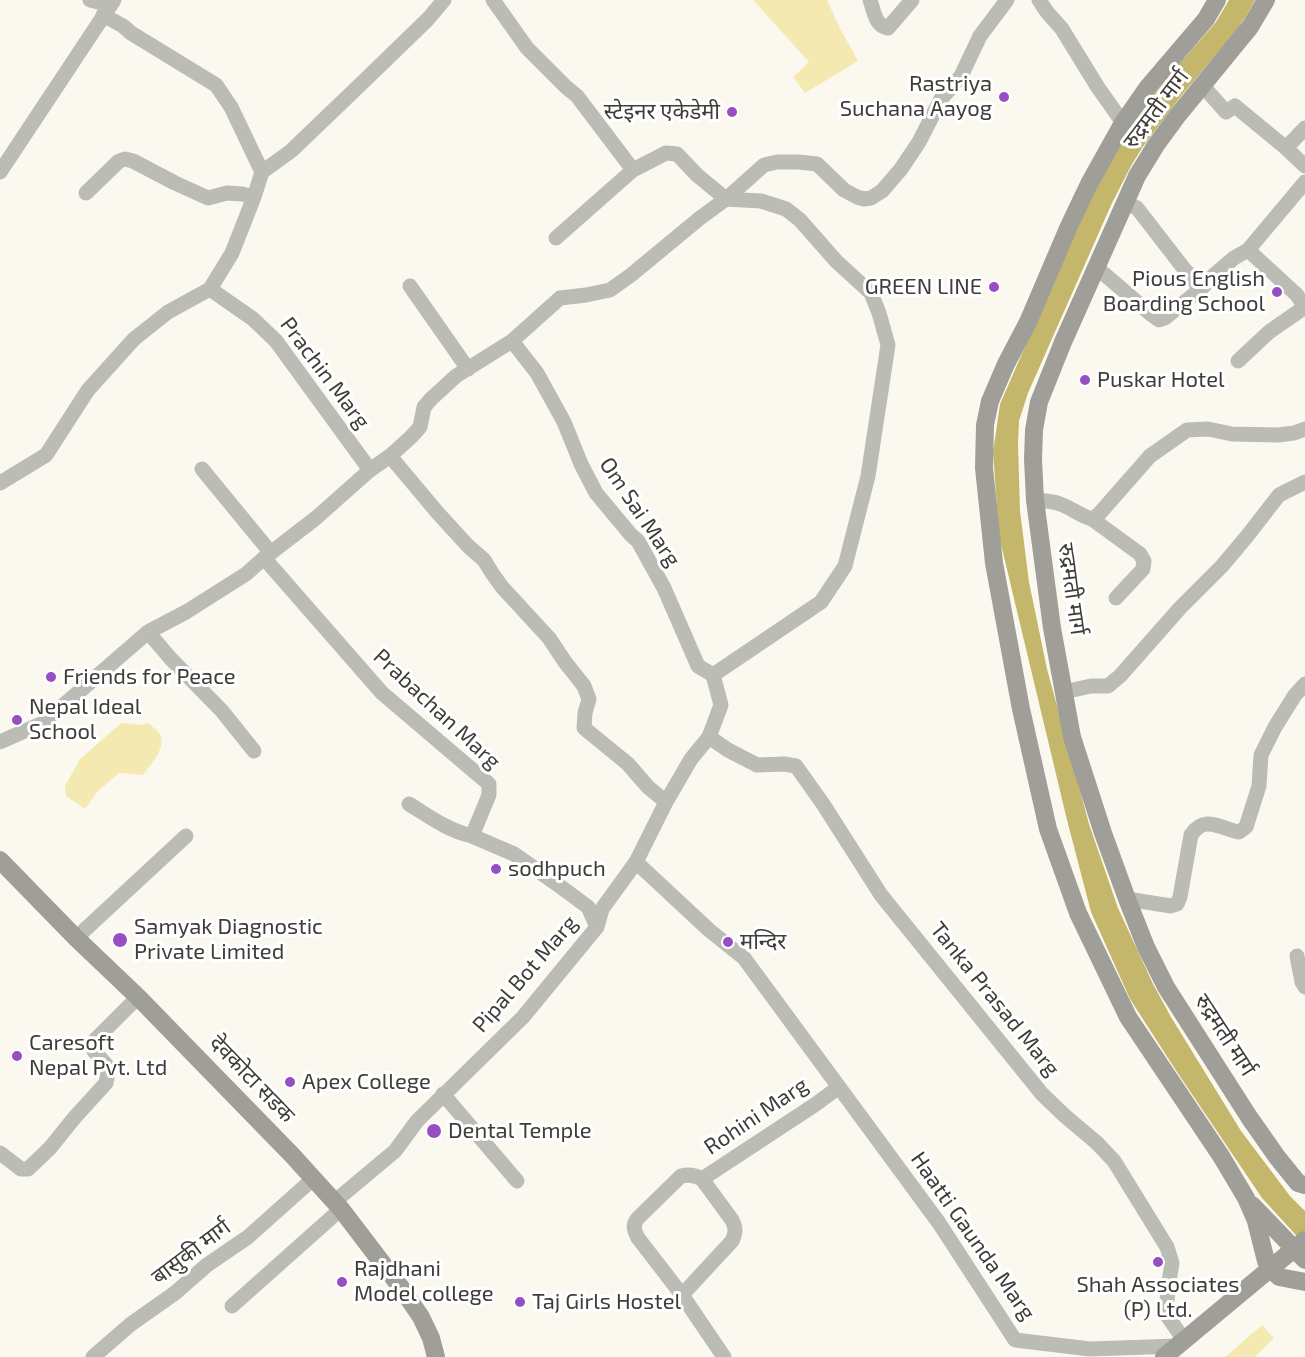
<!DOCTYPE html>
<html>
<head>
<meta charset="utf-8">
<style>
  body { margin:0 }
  canvas { display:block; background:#fbf9ef }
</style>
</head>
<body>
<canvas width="1305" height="1357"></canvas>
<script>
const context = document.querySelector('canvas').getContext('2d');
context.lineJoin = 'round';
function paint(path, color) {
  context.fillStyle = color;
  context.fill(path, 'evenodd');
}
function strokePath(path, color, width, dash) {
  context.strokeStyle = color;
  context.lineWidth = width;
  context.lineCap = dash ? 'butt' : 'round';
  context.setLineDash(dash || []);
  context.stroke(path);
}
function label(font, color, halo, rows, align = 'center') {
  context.font = font + ' "Exo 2","Noto Sans Devanagari",sans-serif';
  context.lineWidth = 6;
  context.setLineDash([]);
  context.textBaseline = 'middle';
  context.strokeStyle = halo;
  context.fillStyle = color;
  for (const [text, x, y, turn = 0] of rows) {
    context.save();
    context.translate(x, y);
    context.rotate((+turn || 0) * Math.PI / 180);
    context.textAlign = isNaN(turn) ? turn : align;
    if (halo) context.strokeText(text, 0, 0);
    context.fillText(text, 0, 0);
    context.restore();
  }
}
paint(new Path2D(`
  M 753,0 L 827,0 L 840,28 L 858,61 L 805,93 L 793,77 L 809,62 Z
  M 121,723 L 139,725 L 149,723 C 152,727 157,730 160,734 C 167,748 150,765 143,775 L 119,773 L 98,791 L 85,809 L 66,796 L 65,786 L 80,759 Z
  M 1262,1325 L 1274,1338 L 1255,1357 L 1225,1357 Z`), '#f4eab1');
paint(new Path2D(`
  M 1229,0 L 1255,0 L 1246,16 L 1236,31 L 1181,96 L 1142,148 L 1131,166 L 1112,203 L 1028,393 L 1019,421 L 1018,444 L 1020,511 L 1029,582 L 1047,669 L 1089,824 L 1118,908 L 1153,984 L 1171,1017 L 1241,1131 L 1290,1196 L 1305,1211 L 1305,1245 L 1262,1198 L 1177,1072 L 1130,999 L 1091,912 L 1067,820 L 999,536 L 993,452 L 1000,404 L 1104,166 L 1146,104 L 1168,77 L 1216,22 Z`), '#c4b76b');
strokePath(new Path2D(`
  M 90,0 L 110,5
  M 870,0 C 874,11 875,26 888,28 L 912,0
  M 1039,0 L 1047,12 L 1062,29 L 1097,86 L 1123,123
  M 103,15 L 123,26 L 131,33 L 216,85 L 231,107 L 262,172
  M 1203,86 L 1226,112 L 1235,106 L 1286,148
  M 1305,128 L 1286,148 L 1305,166
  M 0,172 L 114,0
  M 86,193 L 119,161 L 125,159 L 133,161 L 175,183 L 208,198 L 227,193 L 242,194 L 254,197
  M 1125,202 L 1137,208 L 1185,270 L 1194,279 L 1199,290
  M 556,238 L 633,170
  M 1096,267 L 1152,315 L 1159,320 L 1165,318 L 1203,287 L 1214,275 L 1234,258 L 1248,250 L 1305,182
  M 410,286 L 468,369
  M 210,289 L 253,319 L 276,341 L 370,470
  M 512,341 L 537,373 L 564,422 L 581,464 L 596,493 L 631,535 L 638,541 L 664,588 L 698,666 L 713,675
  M 1238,361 L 1269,332 L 1305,307 L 1297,295 L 1248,250
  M 390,456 L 437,512 L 468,546 L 484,560 L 492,573 L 502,587 L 549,638 L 565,662 L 584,686 L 589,699 L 585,713 L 584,728 L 628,764 L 648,787 L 666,802
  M 202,469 L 271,553
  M 0,483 L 46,455 L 88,390 L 134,339 L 168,312 L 210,289 L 232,253 L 254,197 L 262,172 L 291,151 L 363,82 L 428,19 L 444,0
  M 1035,500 C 1044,501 1052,501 1060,504 C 1072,508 1080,516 1092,519 L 1099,514 L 1150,456 L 1187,430 L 1208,429 L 1232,434 L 1278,435 L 1294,433 L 1305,429
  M 1092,519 L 1140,554 L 1144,561 L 1143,569 L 1116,598
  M 264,558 L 382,693 L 489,784 L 489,795 L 472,836 L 514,854 L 557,884 L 588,907 L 597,927
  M 148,632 L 171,659 L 222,711 L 254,751
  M 713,675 L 821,602 L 845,566 L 868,476 L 888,345 L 879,313 L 871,293 L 836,261 L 800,220 L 786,209 L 761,201 L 726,199 L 764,165 L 777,162 L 798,162 L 817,164 L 844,190 L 857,197 L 864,199 L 871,198 L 882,191 L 901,169 L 919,142 L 941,99 L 961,76 L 980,36 L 1007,0
  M 1064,692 L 1091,686 L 1108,686 L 1120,676 L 1180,608 L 1222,566 L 1248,535 L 1279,495 L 1305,482
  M 709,737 L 728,750 L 757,765 L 784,764 L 796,766 L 823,804 L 881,895 L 1042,1094 L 1065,1116 L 1097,1143 L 1114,1161 L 1167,1247 L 1172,1263 L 1168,1288 L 1166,1314 L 1184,1340
  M 0,742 L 43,723 L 148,632 L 186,612 L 246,574 L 264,558 L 316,518 L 370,470 L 390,456 L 411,437 L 420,427 L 424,407 L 431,399 L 456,376 L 512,341 L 560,298 L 586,295 L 610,290 L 631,275 L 700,218 L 726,199 L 697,175 L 677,154 L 666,153 L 633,170 L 577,96 L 566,87 L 527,48 L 493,0
  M 409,804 C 430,817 447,830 472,836
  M 636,862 L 709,930 L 744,958 L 939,1223 L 1015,1340 L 1090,1349 L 1177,1346
  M 1127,899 L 1171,906 L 1177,904 L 1180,897 L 1191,835 C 1205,814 1221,829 1239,832 L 1246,827 L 1259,786 L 1261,755 L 1275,727 L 1295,695 L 1305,684
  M 76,938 L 186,836
  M 1297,956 L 1302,982 L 1305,987
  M 443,1094 L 517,1181
  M 0,1153 L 21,1169 L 28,1169 L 50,1148 L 75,1117 L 106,1083 L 109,1068 L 94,1051 L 92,1045 L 95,1040 L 138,997
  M 702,1179 L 816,1104 L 839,1087
  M 334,1202 L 395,1151 L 417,1121 L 523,1017 L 597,927 L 602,909 L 636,862 L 666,802 L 691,759 L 709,737 L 721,705 L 713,675
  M 682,1295 L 732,1241 C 736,1232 736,1228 732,1220 L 702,1179 C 695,1175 689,1174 681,1176 L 638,1218 C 632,1225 634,1230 638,1238 L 682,1295 L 724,1357
  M 232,1306 L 341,1209
  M 93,1357 L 131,1324 L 175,1293 L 207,1265 L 248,1237 L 314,1178`), '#bcbcb7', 15);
strokePath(new Path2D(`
  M 1217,0 L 1206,19 L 1148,87 L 1123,123 L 1089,184 L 1069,226 L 1028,322 L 1006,364 L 990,401 L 985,425 L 984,468 L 994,563 L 1021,709 L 1048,829 L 1078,913 L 1128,1017 L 1221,1156 L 1246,1198 L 1256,1221 L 1266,1261 L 1270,1268 L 1279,1277 L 1305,1282
  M 1266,0 L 1250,27 L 1178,115 L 1156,145 L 1137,176 L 1063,342 L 1039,402 L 1034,430 L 1033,459 L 1035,500 L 1052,628 L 1072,737 L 1103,833 L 1127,899 L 1146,947 L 1166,987 L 1249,1117 L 1277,1157 L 1298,1183 L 1305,1185
  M 0,860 L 76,938 L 138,997 L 292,1155 L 341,1209 L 402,1289 L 421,1317 L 431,1338 L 436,1357
  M 1252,1205 L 1305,1260
  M 1164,1357 L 1289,1253`), '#9f9e98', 18);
strokePath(new Path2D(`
  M 1289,1253 L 1305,1240`), '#9f9e98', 18);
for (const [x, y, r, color] of [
  [1004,97,6,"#954fc3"],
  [732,112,6,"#954fc3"],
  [994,287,6,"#954fc3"],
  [1277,292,6,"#954fc3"],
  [1085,380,6,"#954fc3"],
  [51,677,6,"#954fc3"],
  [17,720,6,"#954fc3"],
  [496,869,6,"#954fc3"],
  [120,940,8,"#954fc3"],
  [728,942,6,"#954fc3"],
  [17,1056,6,"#954fc3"],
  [290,1082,6,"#954fc3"],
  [434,1131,8,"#954fc3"],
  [1158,1262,6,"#954fc3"],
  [342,1282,6,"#954fc3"],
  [520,1302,6,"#954fc3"]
]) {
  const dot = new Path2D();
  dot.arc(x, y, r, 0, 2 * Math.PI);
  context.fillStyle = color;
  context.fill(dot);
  strokePath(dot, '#fff', 2);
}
label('22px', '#3e3d39', '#fff', [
  ["Rastriya",992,84,"right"],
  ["Suchana Aayog",992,109,"right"],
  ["स्टेइनर एकेडेमी",720,112,"right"],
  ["Pious English",1265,279,"right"],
  ["Boarding School",1265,304,"right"],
  ["GREEN LINE",982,287,"right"],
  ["Puskar Hotel",1097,380],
  ["Friends for Peace",63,677],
  ["Nepal Ideal",29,707],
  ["School",29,732],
  ["sodhpuch",508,869],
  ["Samyak Diagnostic",134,927],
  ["Private Limited",134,952],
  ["मन्दिर",740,942],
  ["Caresoft",29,1043],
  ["Nepal Pvt. Ltd",29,1068],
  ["Apex College",302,1082],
  ["Dental Temple",448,1131],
  ["Rajdhani",354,1269],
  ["Model college",354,1294],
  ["Shah Associates",1158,1285,"center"],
  ["(P) Ltd.",1158,1310,"center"],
  ["Taj Girls Hostel",532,1302]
], 'left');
label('22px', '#3e3d39', '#fff', [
  ["रुद्रमती मार्ग",1156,109,-53],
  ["Prachin Marg",325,373,53],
  ["Om Sai Marg",640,512,56],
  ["रुद्रमती मार्ग",1072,589,82],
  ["Prabachan Marg",437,709,43],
  ["Pipal Bot Marg",525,974,-49],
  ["Tanka Prasad Marg",995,999,51],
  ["रुद्रमती मार्ग",1225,1035,57],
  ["देवकोटा सडक",252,1079,46],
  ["Rohini Marg",756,1116,-34],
  ["Haatti Gaunda Marg",973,1236,55],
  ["बासुकी मार्ग",191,1252,-37]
]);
</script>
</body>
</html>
